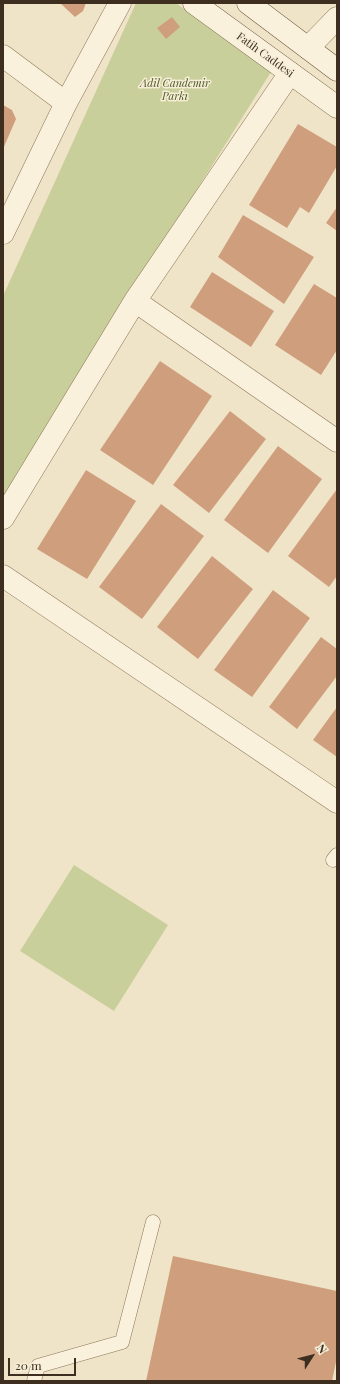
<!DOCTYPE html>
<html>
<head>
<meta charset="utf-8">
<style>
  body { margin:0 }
  #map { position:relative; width:340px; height:1384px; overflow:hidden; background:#f0e4c8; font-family:"Playfair Display",serif }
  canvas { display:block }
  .frame { position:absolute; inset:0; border:4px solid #3d2e20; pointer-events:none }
  .north { position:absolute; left:292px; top:1336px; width:40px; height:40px; -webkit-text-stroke:3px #f7eed8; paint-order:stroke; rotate:54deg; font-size:11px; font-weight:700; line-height:16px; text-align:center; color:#3d2e20 }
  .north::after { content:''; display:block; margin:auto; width:14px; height:18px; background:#3d2e20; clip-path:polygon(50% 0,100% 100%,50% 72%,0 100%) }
  .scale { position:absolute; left:8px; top:1358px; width:68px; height:18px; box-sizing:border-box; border:2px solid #3d2e20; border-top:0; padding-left:5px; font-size:12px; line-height:14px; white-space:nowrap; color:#3d2e20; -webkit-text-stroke:3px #f7eed8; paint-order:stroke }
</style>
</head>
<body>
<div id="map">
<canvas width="340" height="1384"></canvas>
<div class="frame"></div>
<div class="north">N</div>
<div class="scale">20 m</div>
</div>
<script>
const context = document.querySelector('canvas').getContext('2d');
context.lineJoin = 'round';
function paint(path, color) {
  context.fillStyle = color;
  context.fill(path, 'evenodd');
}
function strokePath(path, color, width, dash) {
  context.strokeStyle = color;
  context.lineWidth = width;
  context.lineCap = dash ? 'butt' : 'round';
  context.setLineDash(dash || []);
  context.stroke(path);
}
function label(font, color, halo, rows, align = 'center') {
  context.font = font + ' "Playfair Display",serif';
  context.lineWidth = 3;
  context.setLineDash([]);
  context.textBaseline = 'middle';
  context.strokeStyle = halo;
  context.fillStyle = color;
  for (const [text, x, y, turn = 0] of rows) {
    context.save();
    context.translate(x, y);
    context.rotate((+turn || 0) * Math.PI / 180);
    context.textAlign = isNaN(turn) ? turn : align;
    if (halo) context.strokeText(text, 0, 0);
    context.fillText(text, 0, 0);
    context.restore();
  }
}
paint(new Path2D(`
  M 136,3 L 176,3 L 271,72 L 3,497 L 3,296 Z
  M 74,865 L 168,925 L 114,1011 L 20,951 Z`), '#c9cf9b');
paint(new Path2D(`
  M 60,3 L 86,3 L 83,11 L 75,17 Z
  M 172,17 L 180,27 L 166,39 L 157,28 Z
  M 3,105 L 12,110 L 16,119 L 3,149 Z
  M 298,124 L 337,147 L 337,166 L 309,213 L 300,207 L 287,228 L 249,205 Z
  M 337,207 L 337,231 L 326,223 Z
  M 243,215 L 314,257 L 284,304 L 218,257 Z
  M 212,272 L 274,311 L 251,347 L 190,307 Z
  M 314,284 L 337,298 L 337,350 L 321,375 L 275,345 Z
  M 160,361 L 212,396 L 153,485 L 100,450 Z
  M 230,411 L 266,439 L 209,513 L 173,485 Z
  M 278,446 L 322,479 L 268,553 L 224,520 Z
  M 86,470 L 136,501 L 87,579 L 37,549 Z
  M 337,489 L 337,576 L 329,587 L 288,556 Z
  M 161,504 L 204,536 L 142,619 L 99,587 Z
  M 212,556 L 253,589 L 198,659 L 157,627 Z
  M 273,590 L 310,618 L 252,697 L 214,670 Z
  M 321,637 L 337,649 L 337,676 L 297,729 L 269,707 Z
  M 337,707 L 337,757 L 313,740 Z
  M 173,1256 L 337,1291 L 337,1357 L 332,1381 L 146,1381 Z`), '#cf9f7d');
const service = new Path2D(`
  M 333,860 L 337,855
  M 34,1381 L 38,1366 L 122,1342 L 153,1222`);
const minor = new Path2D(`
  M 308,48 L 337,18
  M 3,56 L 66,103
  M 3,233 L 66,103 L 120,3
  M 135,301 L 337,441
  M 3,518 L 135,301 L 290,73
  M 3,576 L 337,802`);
const secondary = new Path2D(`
  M 194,3 L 337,107
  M 248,3 L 337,70`);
strokePath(service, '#8d765c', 15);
strokePath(minor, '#8d765c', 23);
strokePath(secondary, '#6f573f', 23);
strokePath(service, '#faf1dc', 14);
strokePath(minor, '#faf1dc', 22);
strokePath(secondary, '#faf1dc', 22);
label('11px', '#3d2e20', '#f7eed8', [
  ["Fatih Caddesi",265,55,36]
]);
label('italic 11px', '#4d5a26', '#f7eed8', [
  ["Adil Candemir",175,84],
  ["Parkı",175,97]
]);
</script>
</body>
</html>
